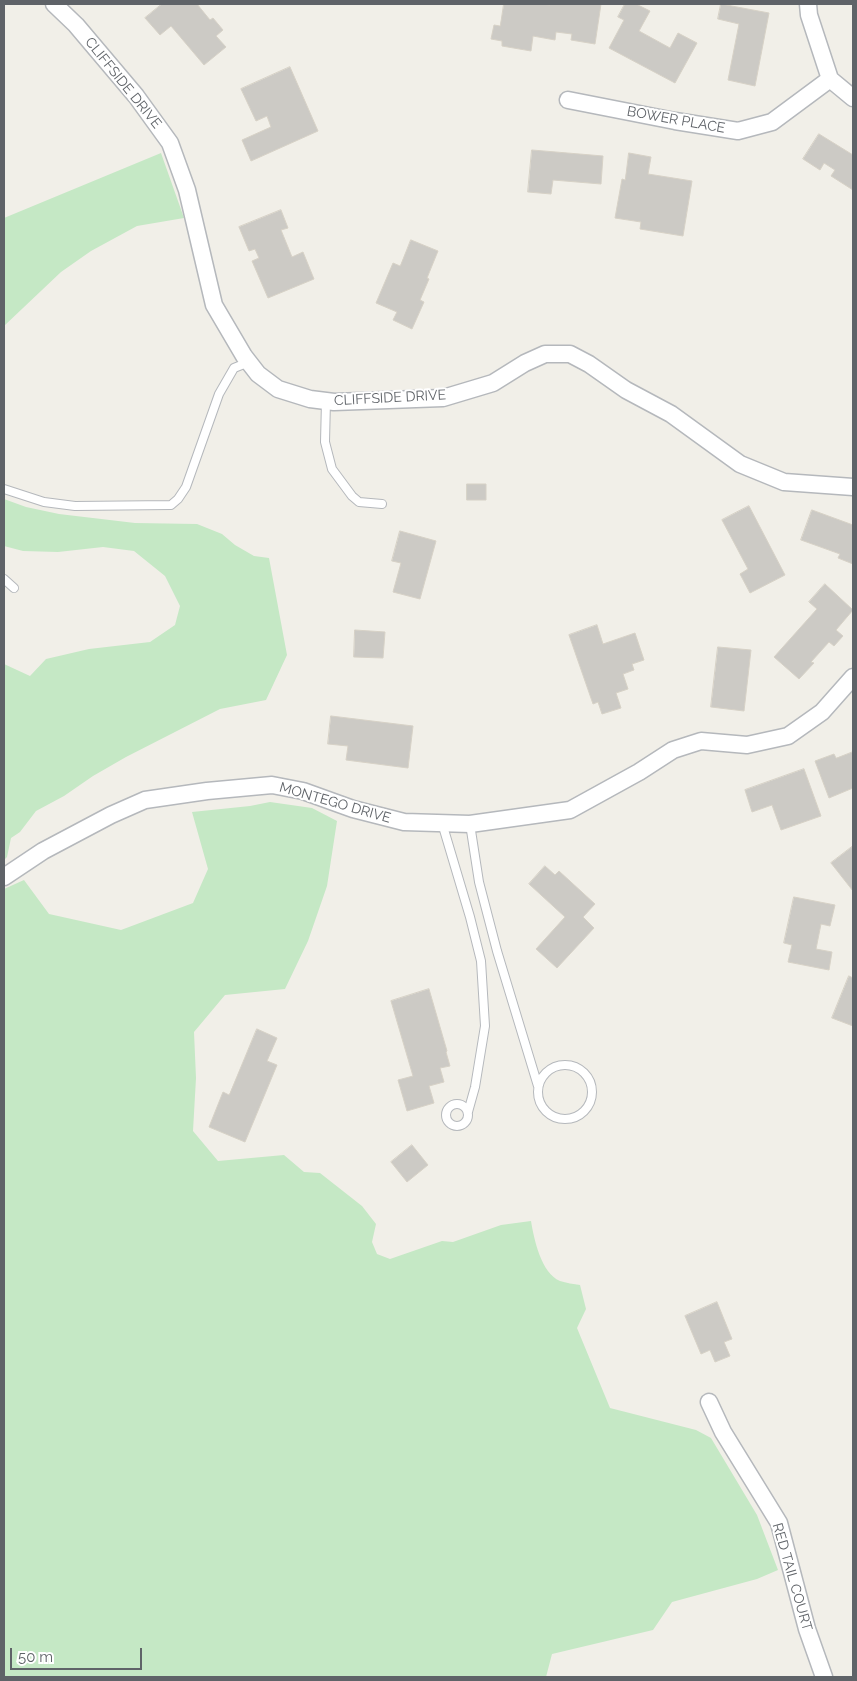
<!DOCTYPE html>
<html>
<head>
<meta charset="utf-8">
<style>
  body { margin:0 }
  #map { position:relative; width:857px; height:1681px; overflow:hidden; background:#f1efe8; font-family:Raleway,sans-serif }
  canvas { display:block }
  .frame { position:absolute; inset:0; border:5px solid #5f6368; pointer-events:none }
  .scale { position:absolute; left:10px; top:1648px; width:132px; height:22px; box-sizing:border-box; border:2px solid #5f6368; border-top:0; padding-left:6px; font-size:15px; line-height:18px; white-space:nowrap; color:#5f6368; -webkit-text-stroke:4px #fff; paint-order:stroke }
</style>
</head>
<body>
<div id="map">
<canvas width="857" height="1681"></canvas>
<div class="frame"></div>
<div class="scale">50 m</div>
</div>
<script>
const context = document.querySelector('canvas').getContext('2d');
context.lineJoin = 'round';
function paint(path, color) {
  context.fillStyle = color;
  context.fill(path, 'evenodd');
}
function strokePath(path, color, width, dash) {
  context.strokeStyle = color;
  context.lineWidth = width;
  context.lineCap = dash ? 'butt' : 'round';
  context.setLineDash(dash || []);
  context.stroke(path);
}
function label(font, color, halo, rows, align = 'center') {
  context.font = font + ' Raleway,sans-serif';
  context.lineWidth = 4;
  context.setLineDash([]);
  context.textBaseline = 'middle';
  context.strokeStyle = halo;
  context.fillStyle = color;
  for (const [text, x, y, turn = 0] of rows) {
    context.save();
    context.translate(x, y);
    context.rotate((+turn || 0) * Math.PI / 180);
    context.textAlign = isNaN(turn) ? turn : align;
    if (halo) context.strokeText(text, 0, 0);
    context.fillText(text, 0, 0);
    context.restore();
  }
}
paint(new Path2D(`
  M 161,153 L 184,218 L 137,226 L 91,251 L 61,272 L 4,326 L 4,218 Z
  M 4,499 L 26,507 L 59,514 L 135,523 L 197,524 L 222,534 L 235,545 L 254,556 L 269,558 L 287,655 L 266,700 L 220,709 L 126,757 L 93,776 L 64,796 L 36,811 L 20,832 L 11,838 L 7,857 L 4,860 L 4,664 L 30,676 L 46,659 L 89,649 L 150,642 L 175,625 L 180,606 L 165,576 L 134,551 L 103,547 L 58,552 L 23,551 L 4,546 Z
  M 270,802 L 312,808 L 337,821 L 327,886 L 308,941 L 285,989 L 225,995 L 194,1032 L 196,1078 L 193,1131 L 218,1161 L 284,1155 L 304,1172 L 320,1173 L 362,1206 L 376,1224 L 372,1242 L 377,1254 L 390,1259 L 442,1241 L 453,1242 L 501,1225 L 531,1221 C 534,1239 541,1273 560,1281 C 566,1283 574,1284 580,1285 L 586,1309 L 577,1328 L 610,1408 L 696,1430 L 711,1438 L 757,1515 L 778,1570 L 757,1579 L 672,1602 L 653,1630 L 552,1654 L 546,1677 L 4,1677 L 4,889 L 24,880 L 49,914 L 121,930 L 193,903 L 208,869 L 192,812 L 250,806 Z`), '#c5e8c5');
const building = new Path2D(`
  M 162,4 L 197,4 L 210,20 L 213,18 L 223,30 L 216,36 L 226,47 L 204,65 L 171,26 L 160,35 L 145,18 Z
  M 504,4 L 541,4 L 550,5 L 550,4 L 601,4 L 595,44 L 571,40 L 572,34 L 556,32 L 555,40 L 533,36 L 531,51 L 502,46 L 502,41 L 491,39 L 494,25 L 500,26 Z
  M 625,4 L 636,4 L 650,11 L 639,31 L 670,48 L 678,33 L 697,43 L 675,83 L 609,48 L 624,20 L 618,17 Z
  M 721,4 L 769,13 L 755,86 L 728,80 L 739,24 L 718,19 Z
  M 290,67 L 318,131 L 251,161 L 242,140 L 271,127 L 267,116 L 256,121 L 241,89 Z
  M 819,134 L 853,155 L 853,190 L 831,176 L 835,170 L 824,163 L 820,170 L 803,159 Z
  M 532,150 L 603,156 L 601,184 L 553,180 L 551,194 L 528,192 Z
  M 629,153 L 651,157 L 648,174 L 692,181 L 683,236 L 640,229 L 641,222 L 615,218 L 622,179 L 625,180 Z
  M 281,210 L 288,228 L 281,230 L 292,257 L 303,252 L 314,279 L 268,298 L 252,261 L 259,258 L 255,249 L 249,251 L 239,227 Z
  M 411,240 L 438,251 L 427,278 L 429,279 L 420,300 L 424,302 L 412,329 L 393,320 L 397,312 L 376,303 L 393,263 L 400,266 Z
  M 467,484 L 486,484 L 486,500 L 467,500 Z
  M 749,506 L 785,575 L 750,593 L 740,574 L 748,569 L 722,520 Z
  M 812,510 L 853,525 L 853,564 L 838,558 L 840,554 L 801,540 Z
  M 400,531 L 436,541 L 420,599 L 393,592 L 401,563 L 392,561 Z
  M 825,584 L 853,610 L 836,630 L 843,636 L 834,646 L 829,642 L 811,662 L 814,663 L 799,679 L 774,657 L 817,609 L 809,602 Z
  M 597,625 L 603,644 L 635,633 L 644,660 L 632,664 L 634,670 L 623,674 L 628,689 L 616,693 L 621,708 L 602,714 L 598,702 L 593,704 L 569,635 Z
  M 355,630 L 385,632 L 383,658 L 354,657 Z
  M 718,647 L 751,650 L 744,711 L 711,707 Z
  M 331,716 L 413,726 L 408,768 L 346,760 L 348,746 L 328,744 Z
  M 853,752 L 853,788 L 829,798 L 815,761 L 834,754 L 836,758 Z
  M 804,769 L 821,816 L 781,830 L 772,805 L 752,812 L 745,790 Z
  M 853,846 L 853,891 L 831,863 Z
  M 545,866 L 555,875 L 559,871 L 595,904 L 583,917 L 594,928 L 557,968 L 536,949 L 565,917 L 529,884 Z
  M 794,897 L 835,905 L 830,926 L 821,924 L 816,949 L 832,952 L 829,970 L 788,962 L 792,945 L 784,943 Z
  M 849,976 L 853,978 L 853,1026 L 832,1018 Z
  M 429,989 L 447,1051 L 446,1052 L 450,1066 L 440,1068 L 444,1082 L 429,1086 L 434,1103 L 407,1111 L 398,1080 L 413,1076 L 391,1001 Z
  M 257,1029 L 277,1038 L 267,1061 L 277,1065 L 245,1142 L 209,1127 L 223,1092 L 229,1095 Z
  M 412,1145 L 428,1165 L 407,1182 L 391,1162 Z
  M 717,1302 L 732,1339 L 724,1342 L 730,1356 L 715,1362 L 710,1350 L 701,1354 L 685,1316 Z`);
paint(building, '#cccac5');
strokePath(building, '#d6d1c6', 1);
const lane = new Path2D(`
  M 326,401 L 325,442 L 332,469 L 352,496 L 359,502 L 382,504
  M 4,489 L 44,502 L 75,506 L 171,505 L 178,499 L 186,487 L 219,394 L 234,368 L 249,362
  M 4,579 L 14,588
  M 442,823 L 470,917 L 481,961 L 485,1026 L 475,1087 L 468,1112
  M 470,824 L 479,882 L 497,951 L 538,1086
  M538 1092a27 27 0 1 1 54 0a27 27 0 1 1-54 0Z
  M446 1115a11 11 0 1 1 22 0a11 11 0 1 1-22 0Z`);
const street = new Path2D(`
  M 54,4 L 76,25 L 136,96 L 170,143 L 187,190 L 214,305 L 244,356 L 258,374 L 278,389 L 310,399 L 334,402 L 443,398 L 493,383 L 525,363 L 545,354 L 570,354 L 589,364 L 626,390 L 671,414 L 740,464 L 784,482 L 853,487
  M 808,4 L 809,15 L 830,79 L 853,98
  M 568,100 L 675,121 L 738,131 L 772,122 L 830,79
  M 4,877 L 43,851 L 111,815 L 145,800 L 207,791 L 272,785 L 303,791 L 353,809 L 404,822 L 470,824 L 570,810 L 639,772 L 673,750 L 701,741 L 747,745 L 788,736 L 822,712 L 853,677
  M 709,1402 L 723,1432 L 779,1523 L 807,1629 L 824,1677`);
strokePath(lane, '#b5b8bc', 10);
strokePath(street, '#b5b8bc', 19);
strokePath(lane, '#fff', 8);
strokePath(street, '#fff', 16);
label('14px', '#5f6368', '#fff', [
  ["CLIFFSIDE DRIVE",123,83,51],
  ["BOWER PLACE",676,120,10],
  ["CLIFFSIDE DRIVE",390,398,-3],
  ["MONTEGO DRIVE",335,803,16],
  ["RED TAIL COURT",792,1577,74]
]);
</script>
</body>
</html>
